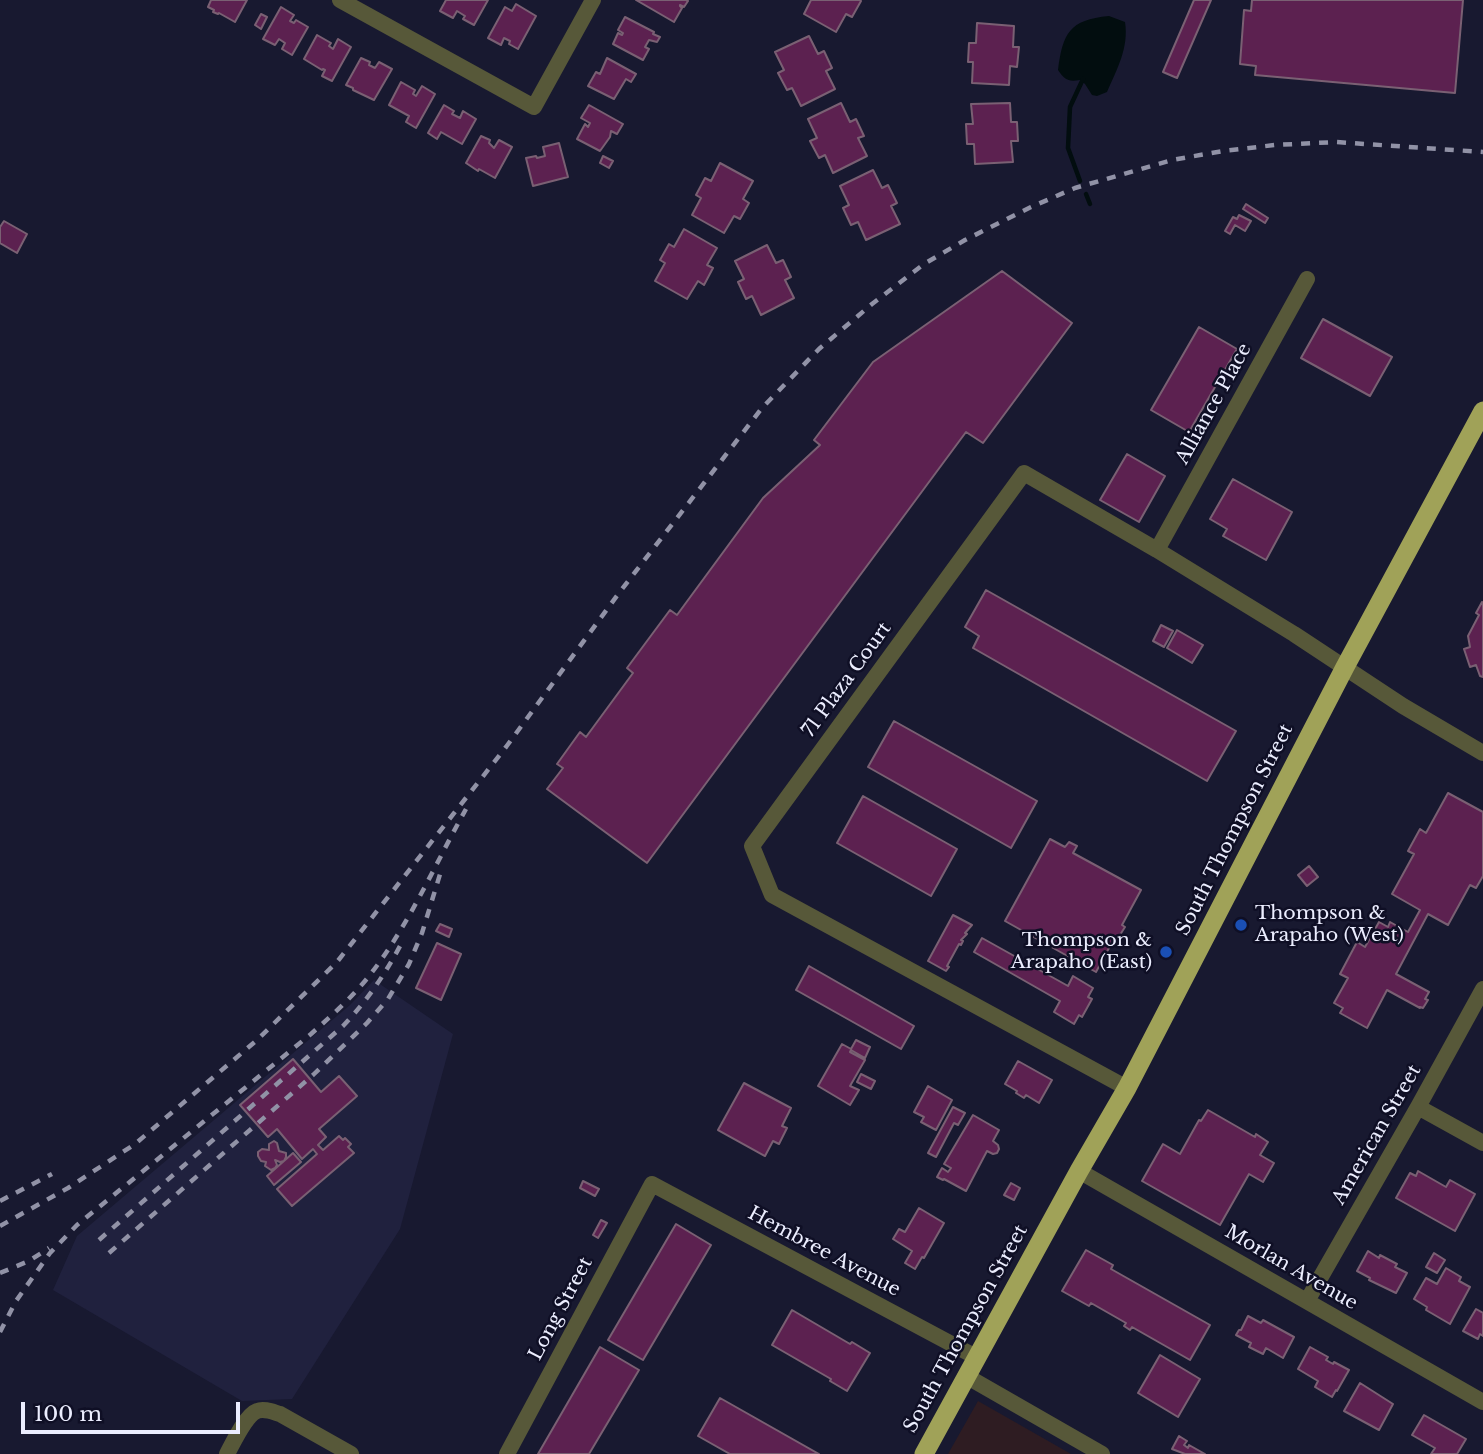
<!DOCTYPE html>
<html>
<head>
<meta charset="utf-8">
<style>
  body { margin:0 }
  #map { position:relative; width:1483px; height:1454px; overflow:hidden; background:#181930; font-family:"Libre Baskerville",serif }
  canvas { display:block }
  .scale { position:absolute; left:21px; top:1402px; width:219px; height:32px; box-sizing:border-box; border:4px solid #ebedfe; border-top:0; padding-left:9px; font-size:21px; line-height:24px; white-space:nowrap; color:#ebedfe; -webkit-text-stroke:5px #0f0f25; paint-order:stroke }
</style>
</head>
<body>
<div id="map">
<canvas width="1483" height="1454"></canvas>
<div class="scale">100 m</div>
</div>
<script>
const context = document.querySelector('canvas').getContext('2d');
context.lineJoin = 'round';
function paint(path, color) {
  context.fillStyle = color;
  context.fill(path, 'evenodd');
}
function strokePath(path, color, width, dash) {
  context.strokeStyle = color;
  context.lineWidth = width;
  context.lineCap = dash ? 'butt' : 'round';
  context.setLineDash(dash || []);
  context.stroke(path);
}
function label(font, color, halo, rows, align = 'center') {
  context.font = font + ' "Libre Baskerville",serif';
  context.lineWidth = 5;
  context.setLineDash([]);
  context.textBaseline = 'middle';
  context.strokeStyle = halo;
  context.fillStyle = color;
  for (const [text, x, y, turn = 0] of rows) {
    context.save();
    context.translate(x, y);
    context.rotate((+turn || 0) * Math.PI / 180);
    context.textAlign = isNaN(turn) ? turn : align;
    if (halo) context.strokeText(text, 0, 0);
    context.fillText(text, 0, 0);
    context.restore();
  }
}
paint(new Path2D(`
  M 978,1401 L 1071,1454 L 948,1454 Z`), '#2e1c22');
paint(new Path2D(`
  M 374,980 L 453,1034 L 400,1229 L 292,1399 L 242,1401 L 53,1290 L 77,1236 L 350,1005 Z`), '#20213e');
paint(new Path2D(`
  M 1109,16 L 1125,22 C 1129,48 1117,69 1107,92 L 1097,96 L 1092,95 L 1085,84 L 1080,80 C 1068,82 1065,80 1058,70 C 1063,33 1069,20 1109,16 Z`), '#020d0f');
strokePath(new Path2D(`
  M 1080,181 L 1068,148 L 1070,107 L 1083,79
  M 1086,194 L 1090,204`), '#020d0f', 4.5);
const building = new Path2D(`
  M 211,0 L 247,0 L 235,22 L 219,13 L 218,14 L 213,12 L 214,10 L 208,7 Z
  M 446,0 L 488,0 L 474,25 L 463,19 L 465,16 L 457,11 L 453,18 L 440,11 Z
  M 636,0 L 686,0 L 688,1 L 684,7 L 680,5 L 680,6 L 682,8 L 674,22 Z
  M 811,0 L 860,0 L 861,1 L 852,17 L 846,14 L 836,32 L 804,14 Z
  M 1194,0 L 1211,0 L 1177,78 L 1163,72 Z
  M 1252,0 L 1463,0 L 1455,93 L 1255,75 L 1256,66 L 1240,64 L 1244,10 L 1251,11 Z
  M 516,4 L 536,16 L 518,49 L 509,44 L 510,41 L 504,38 L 501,45 L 488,38 L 505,7 L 512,11 Z
  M 281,7 L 294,15 L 290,21 L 294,23 L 296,20 L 308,27 L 292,55 L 282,49 L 285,43 L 279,39 L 275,45 L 263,39 Z
  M 261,14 L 267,17 L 261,29 L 255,25 Z
  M 625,17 L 654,32 L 653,34 L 660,37 L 657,42 L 649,40 L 645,47 L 649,49 L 643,60 L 613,44 L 618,33 L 622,35 L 623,33 L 618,30 Z
  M 977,23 L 1014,26 L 1013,47 L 1019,47 L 1017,67 L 1010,66 L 1009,85 L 972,83 L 973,62 L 968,62 L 969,43 L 976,43 Z
  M 317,35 L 331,43 L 329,46 L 333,49 L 338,39 L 351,47 L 332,81 L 322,76 L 325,70 L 323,69 L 322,70 L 304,59 Z
  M 809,36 L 818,54 L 824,51 L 832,68 L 826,71 L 835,89 L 801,106 L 792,88 L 787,90 L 778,73 L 784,70 L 775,52 Z
  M 361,58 L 370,62 L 369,65 L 375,68 L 379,62 L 392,69 L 374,100 L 353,90 L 353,88 L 346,85 Z
  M 607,58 L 636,74 L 631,82 L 626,79 L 614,99 L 588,86 L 596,72 L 600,74 Z
  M 401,82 L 415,90 L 413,94 L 416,96 L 422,86 L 435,94 L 416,128 L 406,122 L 409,116 L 389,105 Z
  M 841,103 L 850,122 L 856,119 L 864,136 L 858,138 L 867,156 L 833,173 L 825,155 L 819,158 L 810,141 L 817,138 L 808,119 Z
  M 1010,103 L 1011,122 L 1017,122 L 1018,141 L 1011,141 L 1013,162 L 975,164 L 974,144 L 967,144 L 966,124 L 973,124 L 971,104 Z
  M 444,105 L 454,111 L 452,114 L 460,118 L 463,111 L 476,119 L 462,144 L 441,132 L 437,139 L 428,133 Z
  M 589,105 L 623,124 L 617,134 L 611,131 L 610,137 L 600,151 L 577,139 L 585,124 L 588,127 L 590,123 L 581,118 Z
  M 481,136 L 490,140 L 489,143 L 494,148 L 499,140 L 512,147 L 495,178 L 479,169 L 478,171 L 466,163 Z
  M 559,143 L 568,177 L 533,186 L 526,158 L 536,156 L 537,158 L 545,156 L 543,147 Z
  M 603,156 L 613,161 L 609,168 L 600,163 Z
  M 720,163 L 753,181 L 743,199 L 749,203 L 740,219 L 734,216 L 724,233 L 692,215 L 701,198 L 696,195 L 705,178 L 711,181 Z
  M 873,170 L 882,188 L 888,185 L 897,203 L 891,206 L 900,224 L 866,240 L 858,222 L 851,225 L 843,208 L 849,205 L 840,186 Z
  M 1246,204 L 1268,218 L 1265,223 L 1243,209 Z
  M 1239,215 L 1251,221 L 1245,231 L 1235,225 L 1230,234 L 1225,231 L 1233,217 L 1237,219 Z
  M 4,221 L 27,234 L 17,253 L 0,243 L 0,227 Z
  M 684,229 L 717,248 L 707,265 L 713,268 L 704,285 L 698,281 L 687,299 L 655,281 L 665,263 L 660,260 L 669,244 L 674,247 Z
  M 767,245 L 776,263 L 783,260 L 791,277 L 785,280 L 794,298 L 761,315 L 752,296 L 746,299 L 738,282 L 744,279 L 735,261 Z
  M 1002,271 L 1072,323 L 983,443 L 966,432 L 647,863 L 547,789 L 563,768 L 557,764 L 580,732 L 586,737 L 633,673 L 627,668 L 670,610 L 677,615 L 763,498 L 820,445 L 814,440 L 873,362 Z
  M 1323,319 L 1392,357 L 1370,396 L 1301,358 Z
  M 1199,327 L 1237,349 L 1189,432 L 1151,410 Z
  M 1127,454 L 1165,476 L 1139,522 L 1100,500 Z
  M 1233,479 L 1292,512 L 1266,560 L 1223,536 L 1227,529 L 1210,519 Z
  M 986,590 L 1236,731 L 1207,781 L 973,648 L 979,636 L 965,627 Z
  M 1482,602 L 1483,603 L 1483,677 L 1480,676 L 1476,665 L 1470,667 L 1464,649 L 1470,647 L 1468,636 L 1479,615 L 1476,613 Z
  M 1161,625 L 1173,631 L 1164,647 L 1153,641 Z
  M 1177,630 L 1203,645 L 1192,663 L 1167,648 Z
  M 894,721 L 1037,801 L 1011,848 L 868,767 Z
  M 1448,793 L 1483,812 L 1483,876 L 1476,888 L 1470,885 L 1448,925 L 1428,914 L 1396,974 L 1429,992 L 1425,999 L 1428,1000 L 1423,1008 L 1420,1007 L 1420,1008 L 1387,990 L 1367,1028 L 1340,1013 L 1343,1008 L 1334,1003 L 1348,978 L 1340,974 L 1357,942 L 1365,947 L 1379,922 L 1388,927 L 1390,922 L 1408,932 L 1420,910 L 1392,894 L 1414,854 L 1408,851 L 1420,829 L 1426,833 Z
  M 863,796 L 957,849 L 931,896 L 837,843 Z
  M 1050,839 L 1065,847 L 1069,842 L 1077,846 L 1073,853 L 1141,890 L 1122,925 L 1125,927 L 1118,938 L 1115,937 L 1096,972 L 1005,921 Z
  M 1309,866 L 1318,877 L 1307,886 L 1298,875 Z
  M 953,915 L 972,925 L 965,933 L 967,934 L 961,940 L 963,941 L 961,945 L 959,944 L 947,966 L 949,967 L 946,971 L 928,961 Z
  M 440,924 L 452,929 L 449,937 L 436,931 Z
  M 982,938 L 1068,986 L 1073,976 L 1093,988 L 1088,997 L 1092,999 L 1082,1017 L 1079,1015 L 1074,1024 L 1054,1012 L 1060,1001 L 974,952 Z
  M 437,943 L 461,954 L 441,1000 L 416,988 Z
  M 809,966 L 914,1026 L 901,1049 L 796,990 Z
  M 856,1040 L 870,1047 L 865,1058 L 851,1050 L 850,1052 L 865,1060 L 850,1086 L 859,1090 L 850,1105 L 818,1086 L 842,1044 L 851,1049 Z
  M 293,1059 L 321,1092 L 339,1076 L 357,1096 L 319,1129 L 326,1137 L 318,1145 L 323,1150 L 339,1136 L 343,1140 L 345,1138 L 351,1144 L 348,1147 L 354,1153 L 292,1206 L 277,1189 L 317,1154 L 313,1149 L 302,1159 L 277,1129 L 268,1137 L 240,1105 Z
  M 1018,1061 L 1052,1080 L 1039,1103 L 1026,1095 L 1024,1098 L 1016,1093 L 1017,1091 L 1005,1084 Z
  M 861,1074 L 875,1081 L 871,1089 L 857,1082 Z
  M 744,1083 L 791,1108 L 782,1126 L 787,1128 L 779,1144 L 773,1141 L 765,1156 L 718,1130 Z
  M 928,1086 L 952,1100 L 936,1130 L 921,1122 L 924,1117 L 914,1112 Z
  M 953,1107 L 965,1113 L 958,1125 L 954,1123 L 936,1157 L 928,1153 Z
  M 1208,1110 L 1255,1137 L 1256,1134 L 1268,1142 L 1260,1155 L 1274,1163 L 1263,1182 L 1249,1174 L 1220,1225 L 1142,1181 L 1163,1144 L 1180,1154 L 1199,1120 L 1201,1121 Z
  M 973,1115 L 999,1130 L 993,1141 L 998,1145 L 999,1149 L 997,1153 L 993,1154 L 987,1151 L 966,1191 L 944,1179 L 943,1180 L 937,1177 L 942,1168 L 948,1172 L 951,1168 L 944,1164 Z
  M 274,1141 L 277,1143 L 279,1151 L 286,1153 L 286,1157 L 284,1161 L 280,1162 L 275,1160 L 277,1165 L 275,1168 L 271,1170 L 265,1166 L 266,1162 L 261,1161 L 258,1156 L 258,1152 L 262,1149 L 269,1150 L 269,1144 Z
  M 293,1153 L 301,1162 L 274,1185 L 267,1176 Z
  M 1418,1171 L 1446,1187 L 1450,1180 L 1475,1194 L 1455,1231 L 1396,1198 L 1410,1173 L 1416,1176 Z
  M 583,1181 L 599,1189 L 595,1196 L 580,1188 Z
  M 1011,1183 L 1020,1188 L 1014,1200 L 1004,1195 Z
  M 919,1208 L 944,1223 L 924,1258 L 922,1257 L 915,1269 L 905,1263 L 912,1251 L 893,1239 L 899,1229 L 905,1232 Z
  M 601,1220 L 607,1223 L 598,1238 L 593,1235 Z
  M 676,1224 L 711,1245 L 643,1360 L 608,1340 Z
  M 1086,1250 L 1113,1265 L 1111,1269 L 1210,1325 L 1190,1360 L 1132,1327 L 1130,1330 L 1124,1326 L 1126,1323 L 1091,1303 L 1089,1306 L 1062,1291 Z
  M 1368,1251 L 1379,1258 L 1380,1255 L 1397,1264 L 1395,1267 L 1407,1273 L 1396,1293 L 1369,1280 L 1370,1278 L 1357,1271 Z
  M 1434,1253 L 1445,1260 L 1437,1273 L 1426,1267 Z
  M 1446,1268 L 1461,1277 L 1459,1281 L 1470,1287 L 1450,1324 L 1426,1310 L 1427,1307 L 1414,1299 L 1426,1278 L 1437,1284 Z
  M 1476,1309 L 1483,1313 L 1483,1336 L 1480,1334 L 1478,1339 L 1463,1331 Z
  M 792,1310 L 850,1344 L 852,1342 L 870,1353 L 847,1391 L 830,1381 L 831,1379 L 772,1345 Z
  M 1248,1316 L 1261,1323 L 1263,1320 L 1294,1337 L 1283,1358 L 1266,1348 L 1263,1354 L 1249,1347 L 1251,1343 L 1236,1335 L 1239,1330 L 1241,1330 Z
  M 600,1347 L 639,1370 L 589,1454 L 538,1454 Z
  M 1310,1347 L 1328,1357 L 1326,1360 L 1333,1364 L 1334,1362 L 1349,1370 L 1337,1391 L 1336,1390 L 1332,1397 L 1315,1387 L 1318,1381 L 1298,1369 Z
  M 1160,1355 L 1200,1379 L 1178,1417 L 1138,1393 Z
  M 1360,1383 L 1393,1404 L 1379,1430 L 1344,1411 Z
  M 720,1398 L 819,1454 L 730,1454 L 698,1436 Z
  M 1424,1415 L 1466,1439 L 1457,1454 L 1431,1454 L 1435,1448 L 1412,1435 Z
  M 1179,1436 L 1187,1441 L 1184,1445 L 1188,1448 L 1189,1445 L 1205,1454 L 1185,1454 L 1172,1449 Z`);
paint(building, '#5c2150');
strokePath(building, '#7a6073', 2);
strokePath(new Path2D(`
  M 340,0 L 534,107 L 593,0
  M 1157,550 L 1307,279
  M 1127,1088 L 772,895 L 752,846 L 1024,473 L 1157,550 L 1294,634 L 1403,706 L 1483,753
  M 1418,1107 L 1483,1143
  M 1079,1171 L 1483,1402
  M 1307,1301 L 1418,1107 L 1483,989
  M 966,1376 L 1102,1454
  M 227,1454 C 233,1443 246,1415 257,1411 C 264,1408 273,1412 280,1414 L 351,1454
  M 507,1454 L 652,1184 L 976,1357`), '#575839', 16);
strokePath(new Path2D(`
  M 924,1454 L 1079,1171 L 1127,1088 L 1345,667 L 1483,411`), '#a0a258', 19);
strokePath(new Path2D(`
  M 0,1201 L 52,1174
  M 0,1226 L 68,1188 L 135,1144 L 257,1040 L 337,962 L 506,747 L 619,593 L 762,408 L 819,349 L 872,304 L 924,264 L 965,240 L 1031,207 L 1075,188 L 1172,160 L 1223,151 L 1275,145 L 1336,142 L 1483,152
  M 99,1240 L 343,1026 C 366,1002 384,976 400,946
  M 109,1253 L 313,1075 L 367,1023 L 388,999 L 409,964 L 422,933 L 441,871
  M 0,1273 L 29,1261 L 49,1248
  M 0,1332 L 16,1301 L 50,1253 L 77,1225 L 311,1034 C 330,1017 349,1000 365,981 C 407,930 434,866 466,809`), '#9192a6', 4.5, [9, 9]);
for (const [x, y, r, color] of [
  [1241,925,7,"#1a4fb4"],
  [1166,952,7,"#1a4fb4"]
]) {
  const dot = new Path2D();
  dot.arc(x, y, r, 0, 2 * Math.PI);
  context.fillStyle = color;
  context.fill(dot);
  strokePath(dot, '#0f0f25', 2.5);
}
label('19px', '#ebedfe', '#0f0f25', [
  ["Alliance Place",1214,404,-61],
  ["71 Plaza Court",847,680,-54],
  ["South Thompson Street",1235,830,-63],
  ["American Street",1377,1135,-60],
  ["Hembree Avenue",824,1252,28],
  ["Morlan Avenue",1291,1268,30],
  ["Long Street",561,1309,-62],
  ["South Thompson Street",966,1329,-61]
]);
label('19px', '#ebedfe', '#0f0f25', [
  ["Thompson &",1255,914],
  ["Arapaho (West)",1255,936],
  ["Thompson &",1152,941,"right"],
  ["Arapaho (East)",1152,963,"right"]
], 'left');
</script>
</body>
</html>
